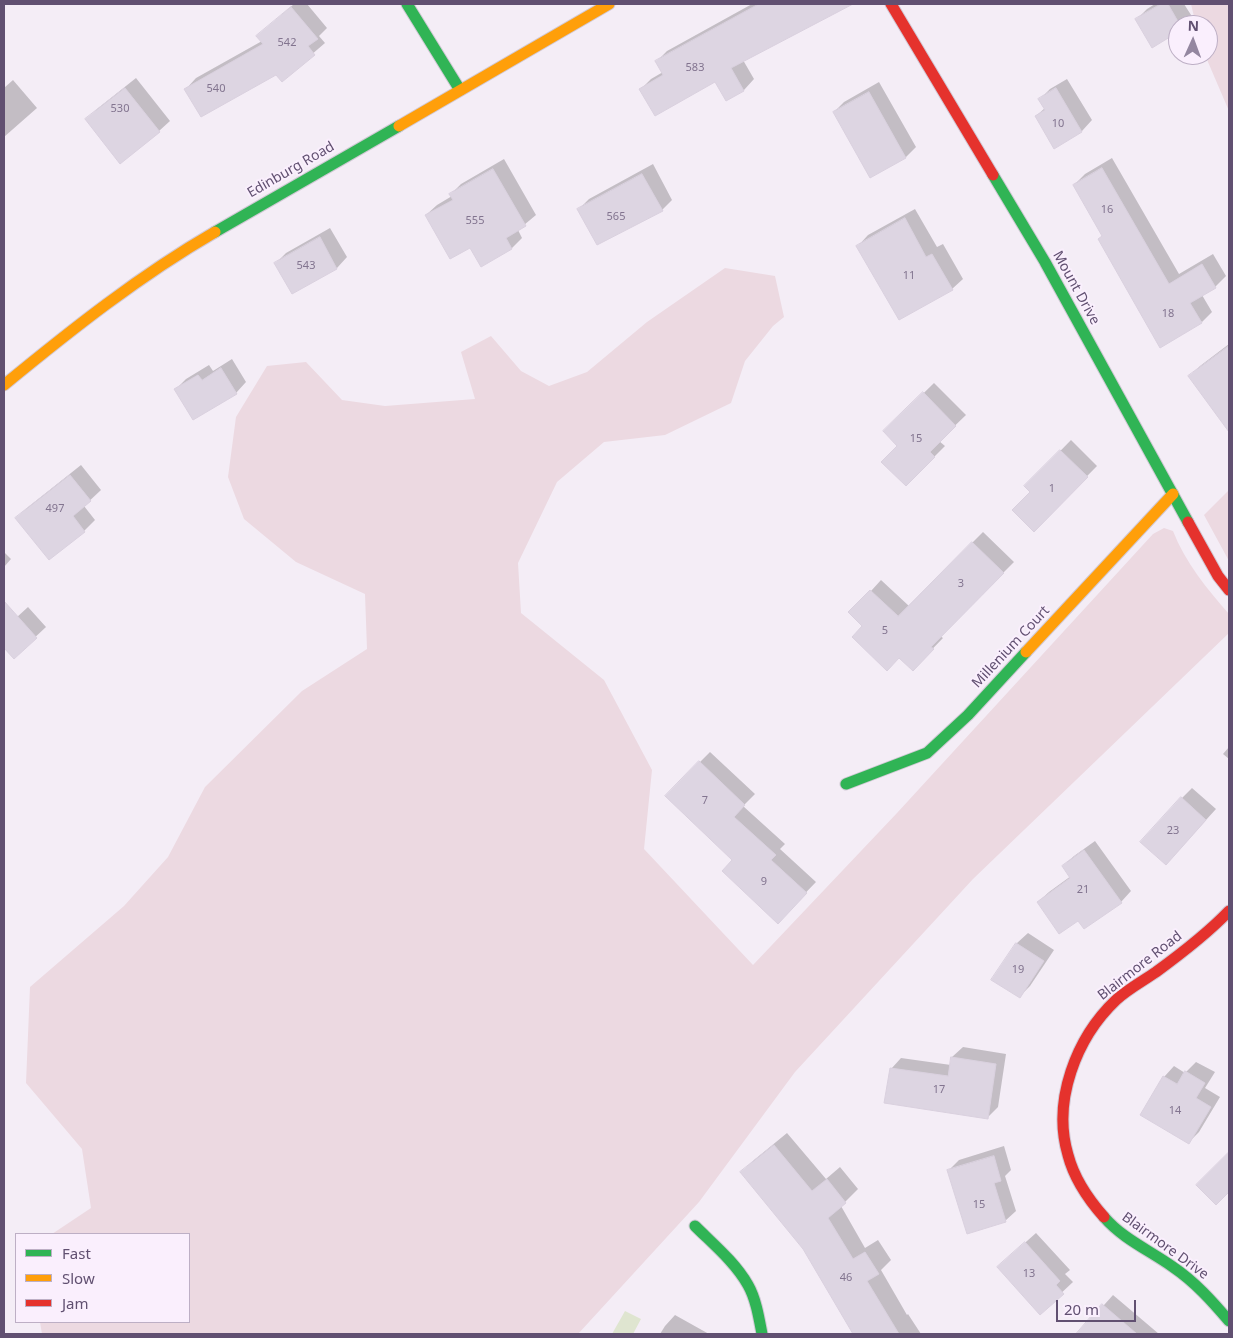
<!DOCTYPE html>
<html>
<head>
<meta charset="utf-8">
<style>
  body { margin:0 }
  #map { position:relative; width:1233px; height:1338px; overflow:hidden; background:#f4edf6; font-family:"Noto Sans",sans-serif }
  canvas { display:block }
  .frame { position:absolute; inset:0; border:5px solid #615071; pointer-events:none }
  .legend { position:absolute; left:15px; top:1233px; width:175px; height:90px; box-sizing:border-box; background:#faeffd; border:1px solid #bdafc5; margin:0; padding:6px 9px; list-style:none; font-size:15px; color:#615071 }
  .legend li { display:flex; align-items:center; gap:10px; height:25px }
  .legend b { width:25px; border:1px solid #bdafc5 }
  .north { position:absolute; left:1168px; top:15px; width:50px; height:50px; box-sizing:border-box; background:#faeffd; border:1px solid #bdafc5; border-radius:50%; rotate:2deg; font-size:14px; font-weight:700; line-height:20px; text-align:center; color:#615071 }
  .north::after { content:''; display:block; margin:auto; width:18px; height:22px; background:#9487a0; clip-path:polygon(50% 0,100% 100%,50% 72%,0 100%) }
  .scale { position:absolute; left:1056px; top:1300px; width:80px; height:22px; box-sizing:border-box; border:2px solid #615071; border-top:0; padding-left:6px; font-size:15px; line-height:18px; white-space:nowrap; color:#615071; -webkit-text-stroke:4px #faeffd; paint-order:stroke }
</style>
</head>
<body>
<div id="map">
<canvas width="1233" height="1338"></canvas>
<div class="frame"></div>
<ul class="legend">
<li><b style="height:6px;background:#30b455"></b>Fast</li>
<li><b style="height:6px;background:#ff9f0a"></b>Slow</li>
<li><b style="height:6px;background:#e5322d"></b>Jam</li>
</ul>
<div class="north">N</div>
<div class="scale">20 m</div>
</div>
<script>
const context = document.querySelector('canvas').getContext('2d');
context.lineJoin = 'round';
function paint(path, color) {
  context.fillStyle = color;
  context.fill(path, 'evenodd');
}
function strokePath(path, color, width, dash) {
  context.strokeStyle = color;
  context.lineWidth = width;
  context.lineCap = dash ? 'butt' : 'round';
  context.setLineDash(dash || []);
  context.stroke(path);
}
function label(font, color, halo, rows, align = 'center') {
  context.font = font + ' "Noto Sans",sans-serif';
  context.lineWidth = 4;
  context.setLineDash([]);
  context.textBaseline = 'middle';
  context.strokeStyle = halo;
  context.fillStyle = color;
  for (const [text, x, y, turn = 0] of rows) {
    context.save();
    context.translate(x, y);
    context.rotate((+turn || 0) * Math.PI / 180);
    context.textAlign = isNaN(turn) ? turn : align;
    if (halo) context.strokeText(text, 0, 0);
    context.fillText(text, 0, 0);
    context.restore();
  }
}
paint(new Path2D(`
  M 1191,4 L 1229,4 L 1229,111 L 1205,55 L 1208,55 L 1208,25 L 1196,25 Z
  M 725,268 L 775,276 L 784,317 L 773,326 L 745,361 L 731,403 L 665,435 L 604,442 L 557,482 L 518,563 L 521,613 L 604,680 L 652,770 L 644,849 L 753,965 L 897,813 L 1153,534 L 1164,528 L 1173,531 C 1185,562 1207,589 1229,614 L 1229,633 L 973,879 L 795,1072 L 699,1202 L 578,1334 L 42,1334 L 40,1322 L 189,1322 L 189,1234 L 52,1234 L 91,1208 L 82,1149 L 26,1083 L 30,987 L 124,906 L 168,857 L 205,787 L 302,691 L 367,649 L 365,594 L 296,562 L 244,519 L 228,477 L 236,417 L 267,366 L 306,362 L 342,400 L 385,406 L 475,399 L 461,352 L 491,336 L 521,371 L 549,386 L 587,372 L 647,322 Z
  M 1229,490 L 1229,561 L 1204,515 Z`), '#ecd9e1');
paint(new Path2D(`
  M 625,1311 L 641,1319 L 633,1334 L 612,1334 Z`), '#dfe5d0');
paint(new Path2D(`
  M 294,4 L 307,4 L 327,28 L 319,36 L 325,43 L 282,80 L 276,73 L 186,89 L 196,78 L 262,41 L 258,36 Z
  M 752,4 L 845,4 L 840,9 L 743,60 L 754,79 L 744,90 L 727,100 L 715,80 L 641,89 L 651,79 L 663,72 L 657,61 L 667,51 Z
  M 1155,4 L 1184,4 L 1193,18 L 1186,25 L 1178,25 L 1178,31 L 1137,19 L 1147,9 Z
  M 136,78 L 170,121 L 159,131 L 120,162 L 87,120 L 97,109 Z
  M 1067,79 L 1092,120 L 1082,131 L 1054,147 L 1036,116 L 1045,108 L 1040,99 L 1050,89 Z
  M 13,80 L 37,108 L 4,137 L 4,88 Z
  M 879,82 L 916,147 L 906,157 L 870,177 L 834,112 L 844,102 Z
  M 1112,158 L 1179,274 L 1213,254 L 1226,276 L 1215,287 L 1202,295 L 1212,312 L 1202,322 L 1103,235 L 1074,185 L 1085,174 Z
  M 504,159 L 536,215 L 518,230 L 522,238 L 512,248 L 482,265 L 471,246 L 426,215 L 437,205 L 452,196 L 451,194 L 461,184 Z
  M 653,164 L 672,200 L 662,210 L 578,210 L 589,199 Z
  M 915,209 L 937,247 L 943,244 L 963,279 L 952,289 L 858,246 L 868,235 Z
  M 330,228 L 347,257 L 337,268 L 293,292 L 276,263 L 286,253 Z
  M 1229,344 L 1229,424 L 1227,426 L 1190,376 L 1200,366 Z
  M 232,359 L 246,382 L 236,393 L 176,389 L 186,379 L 209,365 L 213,371 Z
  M 934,383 L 966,415 L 939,441 L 945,446 L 906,485 L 899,446 L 885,431 Z
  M 1071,440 L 1097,466 L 1034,530 L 1032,492 L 1026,486 Z
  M 81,465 L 101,490 L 84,506 L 95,520 L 84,531 L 49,558 L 17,518 L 27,508 Z
  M 983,532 L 1014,562 L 940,636 L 943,638 L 913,669 L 864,625 L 871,591 L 881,580 L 909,606 Z
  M 4,552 L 11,559 L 4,567 Z
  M 28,607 L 46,627 L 14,657 L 4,646 L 4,629 Z
  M 1229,747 L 1229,759 L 1223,754 Z
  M 710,752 L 755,794 L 743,806 L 785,844 L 780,849 L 816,882 L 788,911 L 734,860 L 700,762 Z
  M 1192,788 L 1216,809 L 1176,853 L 1182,798 Z
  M 1095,841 L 1131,891 L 1121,902 L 1078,919 L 1038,902 L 1049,892 L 1071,876 L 1063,866 L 1074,856 Z
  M 1028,933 L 1054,950 L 1030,986 L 1019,997 L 993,979 L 1017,943 Z
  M 963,1047 L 1006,1054 L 998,1107 L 987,1118 L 891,1069 L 901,1058 L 951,1065 L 952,1057 Z
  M 1196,1062 L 1215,1072 L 1205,1088 L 1220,1097 L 1199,1132 L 1189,1142 L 1164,1077 L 1174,1066 L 1185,1073 Z
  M 787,1133 L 826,1179 L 840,1167 L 858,1189 L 841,1206 L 865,1248 L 878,1240 L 891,1260 L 881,1270 L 907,1315 L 908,1314 L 921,1334 L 869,1334 L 856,1313 L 742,1172 L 754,1160 Z
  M 1004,1146 L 1011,1170 L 1005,1176 L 1016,1211 L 1005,1221 L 949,1170 L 959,1160 Z
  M 1036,1233 L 1070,1270 L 1065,1274 L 1073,1282 L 1040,1313 L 1009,1257 Z
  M 1113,1295 L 1159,1334 L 1078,1334 Z
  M 675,1315 L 709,1334 L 660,1334 L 665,1326 Z`), '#0003');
const building = new Path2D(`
  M 759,4 L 853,4 L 731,68 L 744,91 L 726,101 L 715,82 L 655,116 L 639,89 L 663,75 L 655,61 Z
  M 1161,4 L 1168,4 L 1180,25 L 1178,25 L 1178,32 L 1152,48 L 1135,19 Z
  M 291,7 L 318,39 L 308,46 L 315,55 L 282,82 L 276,75 L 201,117 L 184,89 L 263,44 L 256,36 Z
  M 125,88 L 160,132 L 120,164 L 85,119 Z
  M 1056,88 L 1082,132 L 1054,149 L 1035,116 L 1045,110 L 1038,99 Z
  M 869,92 L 906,158 L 870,178 L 833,112 Z
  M 1102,168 L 1169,284 L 1202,264 L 1216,288 L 1190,303 L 1202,323 L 1160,348 L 1098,239 L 1102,236 L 1073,185 Z
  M 493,169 L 526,226 L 506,238 L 512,249 L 481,267 L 470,248 L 450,259 L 425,215 L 453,200 L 449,194 Z
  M 642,174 L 663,211 L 597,245 L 577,209 Z
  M 905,218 L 926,257 L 932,254 L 953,290 L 899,320 L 856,246 Z
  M 320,237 L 337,269 L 292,294 L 274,263 Z
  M 1229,346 L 1229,432 L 1188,376 Z
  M 221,368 L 237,394 L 193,420 L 174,389 L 198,375 L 202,380 Z
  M 923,392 L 956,426 L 930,452 L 935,457 L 906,486 L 881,462 L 897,446 L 883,431 Z
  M 1060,450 L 1088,477 L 1034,532 L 1012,510 L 1030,492 L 1024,486 Z
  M 70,475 L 91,501 L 73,516 L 85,532 L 49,560 L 15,518 Z
  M 972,542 L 1004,573 L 931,647 L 934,649 L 913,671 L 899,658 L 887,671 L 852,637 L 862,626 L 848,612 L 870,590 L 898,616 Z
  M 4,601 L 37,638 L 14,659 L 4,648 Z
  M 699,761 L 745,805 L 734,817 L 776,855 L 771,860 L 807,893 L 778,924 L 722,871 L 732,860 L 665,796 Z
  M 1181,797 L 1206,820 L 1166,865 L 1140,842 Z
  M 1084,850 L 1122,903 L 1084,929 L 1078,921 L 1059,934 L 1037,902 L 1070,878 L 1062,866 Z
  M 1016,943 L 1044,961 L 1020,998 L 991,980 Z
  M 951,1057 L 996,1064 L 988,1119 L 884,1103 L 890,1068 L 948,1076 Z
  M 1185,1071 L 1205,1083 L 1196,1098 L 1211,1107 L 1189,1144 L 1140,1115 L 1163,1076 L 1177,1084 Z
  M 774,1145 L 812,1191 L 827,1179 L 846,1203 L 828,1218 L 853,1259 L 865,1252 L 879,1274 L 867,1281 L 899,1334 L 853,1334 L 803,1249 L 740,1172 Z
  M 1229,1152 L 1229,1192 L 1216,1205 L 1196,1185 Z
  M 994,1156 L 1001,1181 L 994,1183 L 1006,1222 L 967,1234 L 947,1170 Z
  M 1025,1242 L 1060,1281 L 1056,1285 L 1064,1294 L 1040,1315 L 997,1267 Z
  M 1102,1304 L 1137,1334 L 1076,1334 Z`);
paint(building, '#ddd5e2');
strokePath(building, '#d9d0de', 1);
const fast = new Path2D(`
  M 407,4 L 460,90
  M 993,175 L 1045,262 L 1188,522
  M 215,232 L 399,126
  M 846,784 L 927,753 L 968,715 L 1026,652
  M 1104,1217 C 1123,1239 1149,1250 1173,1267 C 1195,1282 1212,1301 1229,1321
  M 695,1226 C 713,1244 735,1262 748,1285 C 756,1299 759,1318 762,1334`);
const slow = new Path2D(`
  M 399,126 L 609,4
  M 4,385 C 71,330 139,276 215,232
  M 1026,652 L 1173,494`);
const jam = new Path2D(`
  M 891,4 L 993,175
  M 1188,522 L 1218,576 L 1229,590
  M 1104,1217 C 1088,1199 1074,1178 1068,1155 C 1052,1101 1076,1038 1116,1000 C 1128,989 1143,981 1156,972 C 1182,953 1207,934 1229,911`);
strokePath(fast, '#d1c9d5', 13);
strokePath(slow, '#d1c9d5', 13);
strokePath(jam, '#d1c9d5', 13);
strokePath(fast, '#30b455', 11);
strokePath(slow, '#ff9f0a', 11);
strokePath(jam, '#e5322d', 11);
label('11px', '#82748f', null, [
  ["542",287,43],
  ["583",695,68],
  ["540",216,89],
  ["530",120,109],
  ["10",1058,124],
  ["16",1107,210],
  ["565",616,217],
  ["555",475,221],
  ["543",306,266],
  ["11",909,276],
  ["18",1168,314],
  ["15",916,439],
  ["1",1052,489],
  ["497",55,509],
  ["3",961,584],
  ["5",885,631],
  ["7",705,801],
  ["23",1173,831],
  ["9",764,882],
  ["21",1083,890],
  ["19",1018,970],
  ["17",939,1090],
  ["14",1175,1111],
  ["15",979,1205],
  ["13",1029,1274],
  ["46",846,1278]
]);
label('14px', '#615071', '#faeffd', [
  ["Edinburg Road",291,170,-30],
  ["Mount Drive",1076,288,61],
  ["Millenium Court",1011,647,-47],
  ["Blairmore Road",1140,966,-38],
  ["Blairmore Drive",1165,1246,36]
]);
</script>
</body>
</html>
